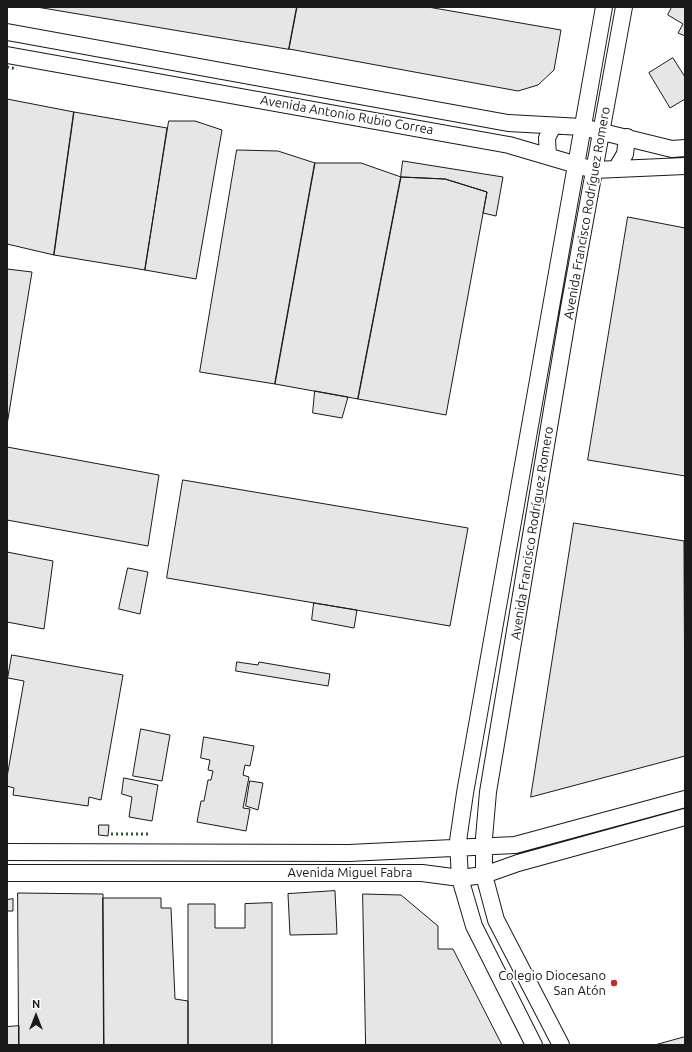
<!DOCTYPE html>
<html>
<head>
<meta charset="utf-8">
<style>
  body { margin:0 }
  #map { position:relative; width:692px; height:1052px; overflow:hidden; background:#fff; font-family:Ubuntu,sans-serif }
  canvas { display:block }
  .frame { position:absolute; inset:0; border:8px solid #1a1a1a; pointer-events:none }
  .north { position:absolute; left:16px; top:996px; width:40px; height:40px; -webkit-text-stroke:3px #fff; paint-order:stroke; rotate:0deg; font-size:11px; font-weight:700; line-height:16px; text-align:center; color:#1a1a1a }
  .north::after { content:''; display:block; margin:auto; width:14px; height:18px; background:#1a1a1a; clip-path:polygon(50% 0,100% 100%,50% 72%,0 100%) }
</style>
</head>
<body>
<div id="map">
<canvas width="692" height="1052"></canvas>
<div class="frame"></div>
<div class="north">N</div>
</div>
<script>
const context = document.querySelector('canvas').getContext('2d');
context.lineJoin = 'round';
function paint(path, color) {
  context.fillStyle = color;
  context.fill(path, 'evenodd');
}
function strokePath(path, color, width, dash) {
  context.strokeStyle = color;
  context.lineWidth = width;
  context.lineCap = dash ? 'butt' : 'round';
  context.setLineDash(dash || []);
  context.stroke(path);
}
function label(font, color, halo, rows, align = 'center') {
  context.font = font + ' Ubuntu,sans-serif';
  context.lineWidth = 3;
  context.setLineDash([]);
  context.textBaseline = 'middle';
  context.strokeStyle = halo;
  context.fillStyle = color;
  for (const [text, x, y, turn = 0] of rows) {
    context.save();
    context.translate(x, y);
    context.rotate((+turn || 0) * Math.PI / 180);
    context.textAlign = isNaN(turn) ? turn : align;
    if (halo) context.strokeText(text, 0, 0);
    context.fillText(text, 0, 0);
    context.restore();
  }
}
const building = new Path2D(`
  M 37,7 L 297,7 L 289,49 Z
  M 297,7 L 428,7 L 561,30 L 554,70 L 538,85 L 518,91 L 289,49 Z
  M 672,7 L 685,7 L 685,36 L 678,33 L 683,24 L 668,15 Z
  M 673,58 L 685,77 L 685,99 L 670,108 L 649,73 Z
  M 7,99 L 74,112 L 54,255 L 7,244 Z
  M 74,112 L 167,128 L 145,270 L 54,255 Z
  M 169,121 L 195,121 L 222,130 L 196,279 L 145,270 Z
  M 237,150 L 278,151 L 315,163 L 275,384 L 200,372 Z
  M 403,161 L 503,177 L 496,216 L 483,213 L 487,192 L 445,179 L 401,177 Z
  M 315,163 L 361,163 L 401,177 L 358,399 L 275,384 Z
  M 401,177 L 445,179 L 487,192 L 446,415 L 358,399 Z
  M 628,217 L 685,228 L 685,476 L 588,460 Z
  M 7,269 L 32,272 L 7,425 Z
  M 315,391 L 348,397 L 342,418 L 313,413 Z
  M 7,447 L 159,475 L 148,546 L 7,520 Z
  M 183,480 L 468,528 L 450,626 L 167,578 Z
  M 574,523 L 684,541 L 685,756 L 531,797 Z
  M 7,552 L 53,561 L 44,629 L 7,622 Z
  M 128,568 L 148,572 L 140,614 L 119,609 Z
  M 314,603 L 357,610 L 354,628 L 312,620 Z
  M 12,655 L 123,675 L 101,800 L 89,797 L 88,806 L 13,795 L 14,788 L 7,786 L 7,777 L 24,681 L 8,678 Z
  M 237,662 L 258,665 L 259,662 L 330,674 L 328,686 L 236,671 Z
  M 141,729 L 170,735 L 162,781 L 133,776 Z
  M 204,737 L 254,746 L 250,766 L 245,765 L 243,775 L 249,777 L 243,808 L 250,809 L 246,831 L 197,822 L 201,801 L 204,801 L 208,780 L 211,780 L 213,771 L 208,770 L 210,760 L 201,758 Z
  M 124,778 L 158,785 L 152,821 L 129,817 L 132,797 L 122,794 Z
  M 250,781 L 263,783 L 258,810 L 246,806 Z
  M 99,825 L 109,825 L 108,836 L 99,835 Z
  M 335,891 L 337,934 L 290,935 L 288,894 Z
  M 18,893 L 103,894 L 104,1045 L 19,1045 Z
  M 363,894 L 401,895 L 438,926 L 438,949 L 453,949 L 502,1045 L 366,1045 Z
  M 103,898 L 161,898 L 161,908 L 171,908 L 175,999 L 188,1001 L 188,1045 L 104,1045 Z
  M 13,899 L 13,911 L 7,911 L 7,900 Z
  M 272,903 L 272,1045 L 188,1045 L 188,904 L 215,904 L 215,928 L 245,928 L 245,904 Z
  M 19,1026 L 19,1045 L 7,1045 L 7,1027 Z
  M 685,1037 L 685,1045 L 655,1045 Z`);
paint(building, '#e6e6e6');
strokePath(building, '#1a1a1a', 1);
const street = new Path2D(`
  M 7,32 L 508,123 L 582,127 L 672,149 L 685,148
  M 7,55 L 509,145 L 594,170 L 685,166
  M 548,156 L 547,138 L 553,126
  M 616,169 L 625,154 L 627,137
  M 7,852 L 349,853 L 515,845 L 685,799
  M 7,873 L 422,873 L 460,878 L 484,875 L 518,863 L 685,817
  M 534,1045 L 474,926 L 460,878 L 458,841 L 465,793 L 604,7
  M 561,1045 L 496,920 L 484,875 L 484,838 L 488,792 L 569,308 L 624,7`);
strokePath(street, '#1a1a1a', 18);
strokePath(street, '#fff', 16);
strokePath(new Path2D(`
  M 7,67 L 17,69
  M 111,834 L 150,834`), '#2b5a34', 3, [2, 3]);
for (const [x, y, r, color] of [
  [614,983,4,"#c62828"]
]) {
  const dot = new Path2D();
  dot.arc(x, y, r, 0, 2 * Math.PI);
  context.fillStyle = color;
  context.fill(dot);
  strokePath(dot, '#fff', 1.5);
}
label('13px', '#1a1a1a', '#fff', [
  ["Avenida Antonio Rubio Correa",347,115,10],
  ["Avenida Francisco Rodríguez Romero",587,213,-80],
  ["Avenida Francisco Rodríguez Romero",532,533,-81],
  ["Avenida Miguel Fabra",350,873]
]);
label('13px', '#1a1a1a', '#fff', [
  ["Colegio Diocesano",606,976],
  ["San Atón",606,991]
], 'right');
</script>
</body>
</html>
